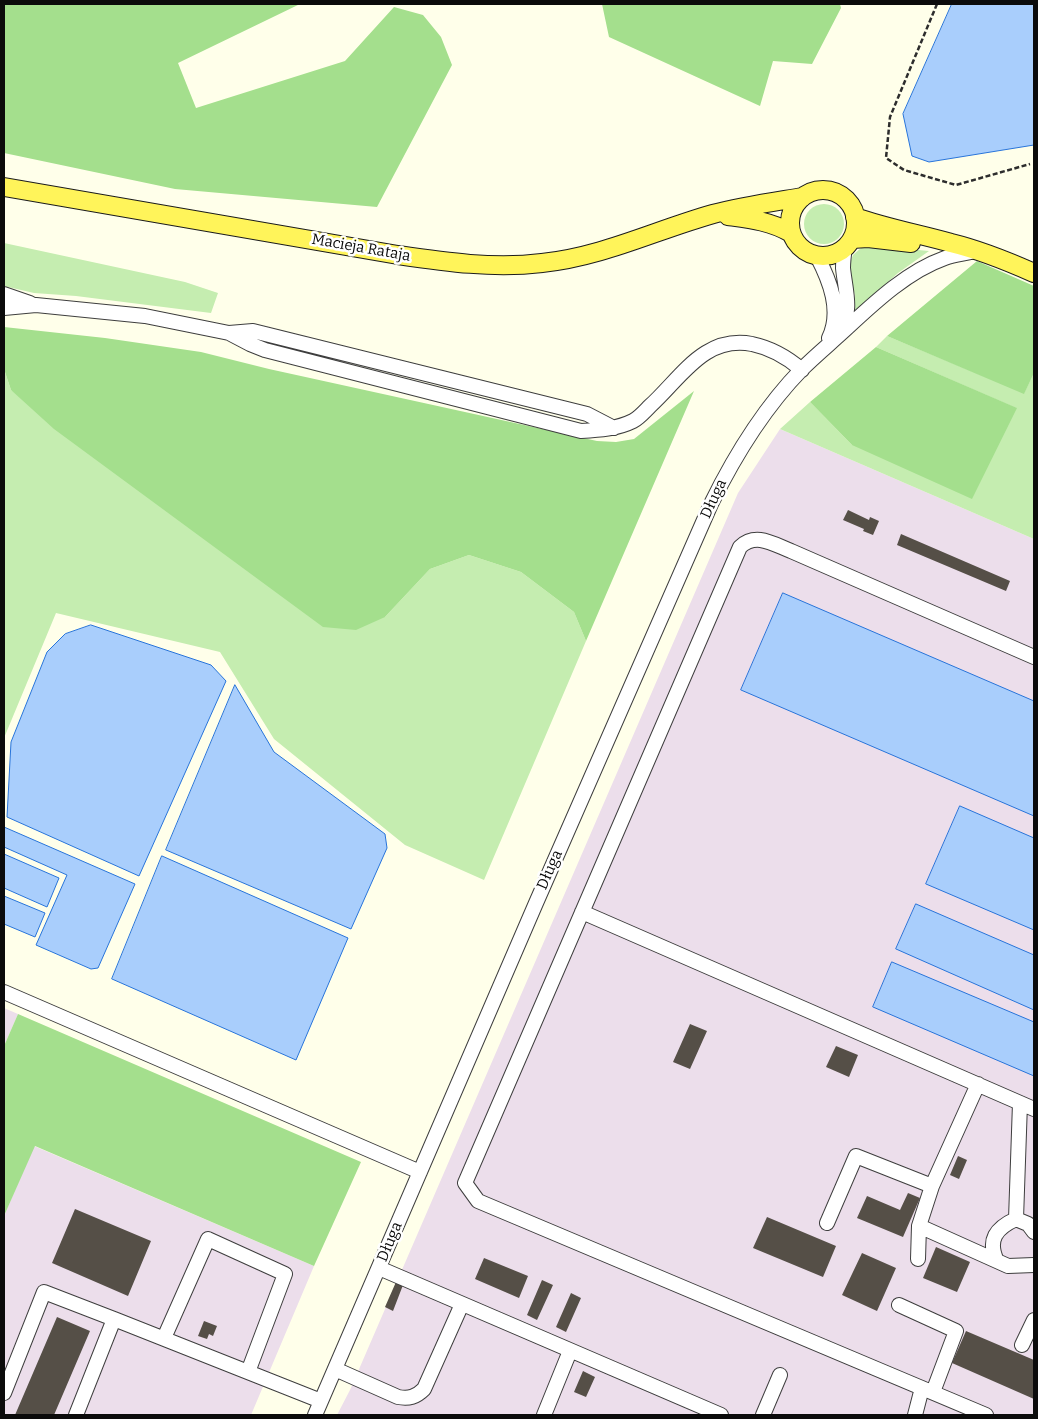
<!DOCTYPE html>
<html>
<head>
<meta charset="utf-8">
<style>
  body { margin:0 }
  #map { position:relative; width:1038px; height:1419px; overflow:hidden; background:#ffffea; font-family:Bitter,serif }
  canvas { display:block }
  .frame { position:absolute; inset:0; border:5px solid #0b0b0b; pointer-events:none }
</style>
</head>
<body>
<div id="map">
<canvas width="1038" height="1419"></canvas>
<div class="frame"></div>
</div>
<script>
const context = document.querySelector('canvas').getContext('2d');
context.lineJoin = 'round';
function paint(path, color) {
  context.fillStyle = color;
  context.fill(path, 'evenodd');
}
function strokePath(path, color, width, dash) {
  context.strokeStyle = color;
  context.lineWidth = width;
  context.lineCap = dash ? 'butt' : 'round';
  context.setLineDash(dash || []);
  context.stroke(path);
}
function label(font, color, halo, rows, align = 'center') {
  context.font = font + ' Bitter,serif';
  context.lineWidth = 5;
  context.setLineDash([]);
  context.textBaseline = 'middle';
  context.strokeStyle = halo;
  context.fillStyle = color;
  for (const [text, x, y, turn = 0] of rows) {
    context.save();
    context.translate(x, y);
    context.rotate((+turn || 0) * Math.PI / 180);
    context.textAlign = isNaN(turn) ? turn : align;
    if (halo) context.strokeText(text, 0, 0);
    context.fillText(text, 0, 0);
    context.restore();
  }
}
paint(new Path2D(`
  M 780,429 L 1034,539 L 1034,1415 L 337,1415 L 350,1390 L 738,493 Z
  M 4,1008 L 18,1014 L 4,1046 Z
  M 34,1146 L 314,1266 L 251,1415 L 4,1415 L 4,1216 Z`), '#ecdeeb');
paint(new Path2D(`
  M804 224a20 20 0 1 1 40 0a20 20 0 1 1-40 0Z
  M 4,243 L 185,282 L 218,293 L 211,313 L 76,296 L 34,293 L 4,286 Z
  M 876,246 L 929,251 L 898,273 L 853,313 L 855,295 L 848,268 L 853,255 L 861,248 Z
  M 887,336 L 1024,393 L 1034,373 L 1034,539 L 780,429 L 810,402 L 852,445 L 1016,408 L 876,347 Z
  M 4,369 L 11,390 L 385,617 L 430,569 L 469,555 L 521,572 L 574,612 L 586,641 L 484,880 L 405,845 L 274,739 L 220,652 L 56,613 L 4,738 Z`), '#c5edb0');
paint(new Path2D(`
  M 4,4 L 300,4 L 178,63 L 196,108 L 345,61 L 394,7 L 423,15 L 441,37 L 452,65 L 377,207 L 175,189 L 4,153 Z
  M 602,4 L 840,4 L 841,8 L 812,64 L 773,61 L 760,106 L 609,37 Z
  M 977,261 L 1034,286 L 1034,373 L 1024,394 L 887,336 Z
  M 4,327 L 105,338 L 201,352 L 269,369 L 597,441 L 616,442 L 634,439 L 694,391 L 586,641 L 574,612 L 521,572 L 469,555 L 430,569 L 385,617 L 356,630 L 323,627 L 54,429 L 11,390 L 4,369 Z
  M 876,347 L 1017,408 L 972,499 L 852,445 L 810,402 Z
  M 18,1014 L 361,1162 L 314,1266 L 35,1146 L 4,1216 L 4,1046 Z`), '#a4df8d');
const water = new Path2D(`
  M 952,4 L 1034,4 L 1034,145 L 929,162 L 912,156 L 903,114 Z
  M 783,593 L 1034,701 L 1034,816 L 741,690 Z
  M 91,625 L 211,665 L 226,681 L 139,876 L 7,817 L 11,742 L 47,652 L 65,634 Z
  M 235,685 L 274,752 L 385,834 L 387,848 L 351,929 L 166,850 Z
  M 960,806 L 1034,838 L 1034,930 L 926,884 Z
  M 4,827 L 135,884 L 98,968 L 91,969 L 36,945 L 67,875 L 4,847 Z
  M 4,854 L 59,878 L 47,907 L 4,888 Z
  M 162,856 L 348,938 L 296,1060 L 112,979 Z
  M 4,896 L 45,913 L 35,937 L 4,924 Z
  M 916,904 L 1034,955 L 1034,1010 L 896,949 Z
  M 892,962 L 1034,1022 L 1034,1076 L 873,1007 Z`);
paint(water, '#a9cefc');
strokePath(water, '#2874da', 1);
paint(new Path2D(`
  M 848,510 L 869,520 L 870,517 L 879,521 L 873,535 L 863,531 L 864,529 L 843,520 Z
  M 901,534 L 1010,581 L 1006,591 L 897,545 Z
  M 690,1024 L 707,1031 L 690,1069 L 673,1062 Z
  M 836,1046 L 858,1055 L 849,1077 L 826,1067 Z
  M 958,1156 L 967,1160 L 959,1179 L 950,1175 Z
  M 908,1193 L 920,1198 L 903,1237 L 857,1218 L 867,1196 L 900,1210 Z
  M 75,1209 L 151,1241 L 128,1296 L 52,1263 Z
  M 767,1217 L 836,1246 L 823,1277 L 753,1248 Z
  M 936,1247 L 970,1262 L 957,1292 L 923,1278 Z
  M 862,1253 L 896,1268 L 877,1311 L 842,1295 Z
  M 484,1258 L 528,1276 L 519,1298 L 475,1279 Z
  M 542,1280 L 553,1285 L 537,1320 L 527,1315 Z
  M 396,1282 L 403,1285 L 393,1311 L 385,1307 Z
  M 571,1293 L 581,1298 L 566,1332 L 556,1327 Z
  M 57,1317 L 90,1331 L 54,1415 L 15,1415 Z
  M 204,1321 L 217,1326 L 213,1336 L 209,1334 L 207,1339 L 198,1336 Z
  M 966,1331 L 1034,1360 L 1034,1399 L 952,1363 Z
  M 583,1371 L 595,1377 L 586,1397 L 574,1392 Z`), '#554f47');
const minor = new Path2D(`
  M 817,256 C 830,281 842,311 829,338
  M 4,294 L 30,303
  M 4,308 L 36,305 L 145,316 L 229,333 L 253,331 L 587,414 L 614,428
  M 840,331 C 853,311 845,289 843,268 C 843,261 844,254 845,247
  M 229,333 L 250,344 L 265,350 L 581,431 C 599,430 617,429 633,421 C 639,418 645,411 650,406 C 681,378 704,335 752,344 C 771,348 787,357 802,370
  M 582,912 L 1034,1109
  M 4,992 L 420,1172
  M 1020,1103 L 1016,1219 L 1028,1224 L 1034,1232
  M 932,1186 L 978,1084
  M 827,1223 L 856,1156 L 932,1186 L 919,1226
  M 918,1259 L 919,1226 L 1008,1266 L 1034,1265
  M 997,1261 C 987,1240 996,1228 1016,1219
  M 379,1268 L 721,1415
  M 899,1305 L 956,1331 L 933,1392
  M 164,1338 L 208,1239 L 285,1274 L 248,1372
  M 1022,1345 L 1034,1320
  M 335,1369 L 398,1397 C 409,1399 416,1397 424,1389 L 462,1304
  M 4,1393 L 44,1292 L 114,1319
  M 76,1415 L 114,1319 L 321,1401
  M 315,1415 L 536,903 L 711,504 C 735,455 763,409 802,369 C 816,355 832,342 847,328 C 875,302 908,271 945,258 C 953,255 962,254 971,252
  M 544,1415 L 570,1351
  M 763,1415 L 780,1375
  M 915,1415 L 922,1388
  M 986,1415 L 478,1201 L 465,1183 L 740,547 C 756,532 773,544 791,551 L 1034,657`);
const major = new Path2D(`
  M 4,187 L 398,255 C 446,262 494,269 542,263 C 602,257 656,230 713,214 C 743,206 773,202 803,197
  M790 223a33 33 0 1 1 66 0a33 33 0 1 1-66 0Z
  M 728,216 C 750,219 770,221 791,233
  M 855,217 C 886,228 919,234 951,243 C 980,250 1007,261 1034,273
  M 852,239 L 868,238 L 911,243`);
strokePath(minor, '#3e3e3e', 16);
strokePath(major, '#1c1c1c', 20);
strokePath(new Path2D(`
  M 937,4 L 890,117 L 886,158 L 904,170 L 956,185 L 1030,164`), '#2d2d2d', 2.5, [5, 2.5]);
strokePath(minor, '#fff', 14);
strokePath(major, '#fff45a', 18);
label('15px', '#0b0b0b', '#fff', [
  ["Macieja Rataja",361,248,10],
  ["Długa",714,499,-65],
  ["Długa",550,870,-66],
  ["Długa",390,1242,-67]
]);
</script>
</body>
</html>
